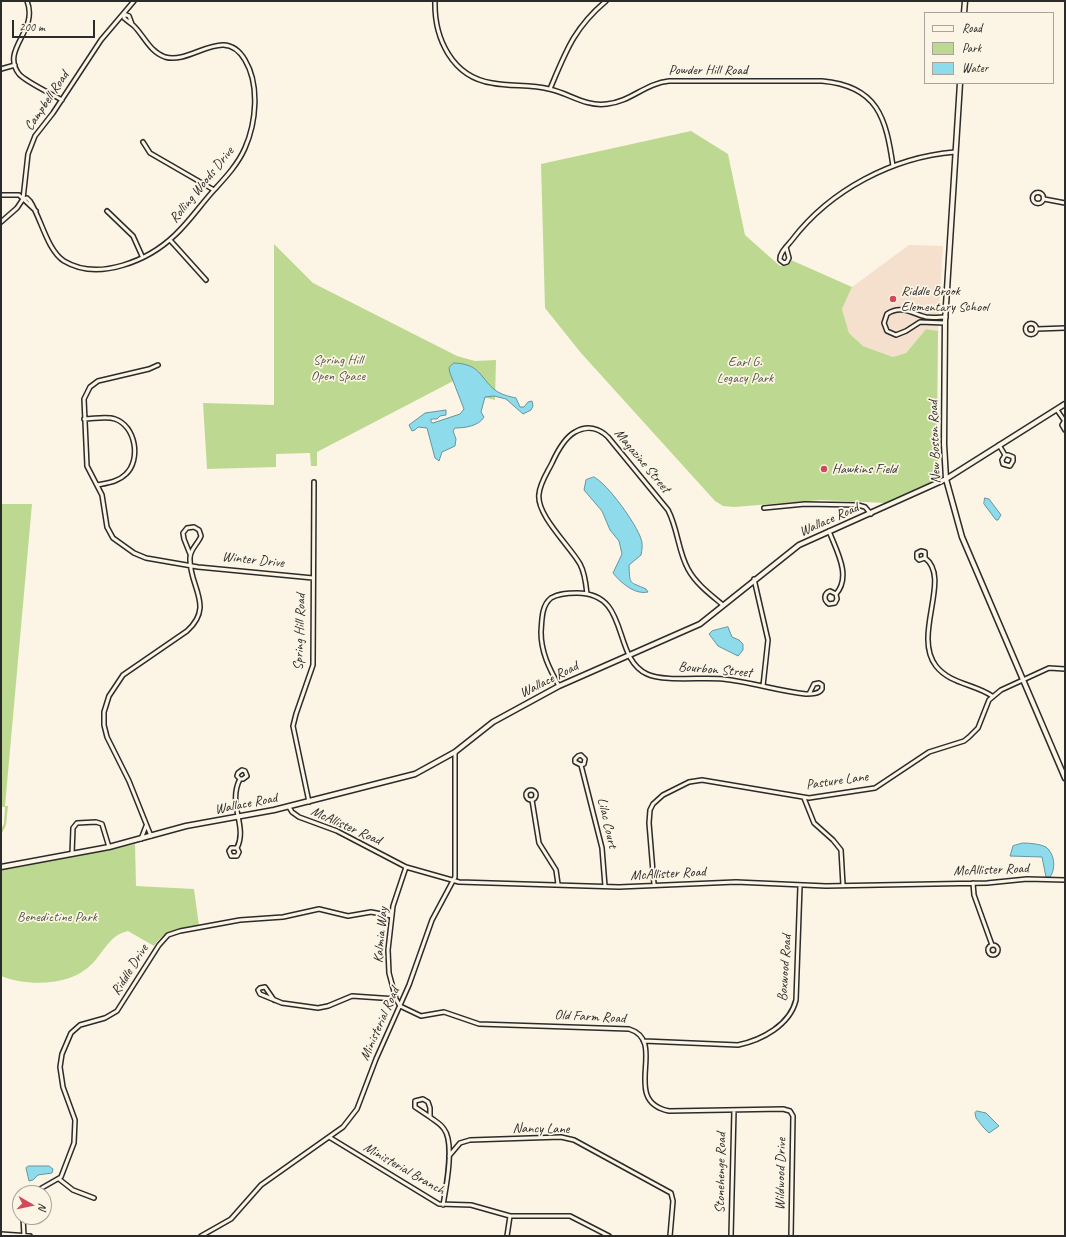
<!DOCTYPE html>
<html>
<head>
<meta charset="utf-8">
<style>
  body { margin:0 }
  #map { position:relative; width:1066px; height:1237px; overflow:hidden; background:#fcf5e5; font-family:Caveat,sans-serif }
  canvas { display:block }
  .frame { position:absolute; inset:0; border:2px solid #2b2b2b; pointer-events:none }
  .legend { position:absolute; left:924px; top:12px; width:130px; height:72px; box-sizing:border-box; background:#fcf5e5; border:1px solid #a8a49b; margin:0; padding:5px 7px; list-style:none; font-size:12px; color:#2b2b2b }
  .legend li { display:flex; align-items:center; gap:8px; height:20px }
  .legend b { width:20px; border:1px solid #a8a49b }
  .north { position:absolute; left:12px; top:1185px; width:40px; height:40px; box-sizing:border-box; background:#fcf5e5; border:1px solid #a8a49b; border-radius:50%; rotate:99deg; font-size:11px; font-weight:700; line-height:16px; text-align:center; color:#2b2b2b }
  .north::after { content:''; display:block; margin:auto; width:14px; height:18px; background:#d1495b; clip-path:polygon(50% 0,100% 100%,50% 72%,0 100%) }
  .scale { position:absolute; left:12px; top:20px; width:83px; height:18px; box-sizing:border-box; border:2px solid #2b2b2b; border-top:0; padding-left:5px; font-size:12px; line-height:14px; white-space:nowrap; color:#2b2b2b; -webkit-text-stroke:3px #fcf5e5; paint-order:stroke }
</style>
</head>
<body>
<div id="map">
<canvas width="1066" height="1237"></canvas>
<div class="frame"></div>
<ul class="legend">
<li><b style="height:5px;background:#fcf5e5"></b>Road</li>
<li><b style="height:11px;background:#bdd991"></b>Park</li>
<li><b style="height:11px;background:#8ddbeb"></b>Water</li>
</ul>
<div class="north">N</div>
<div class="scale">200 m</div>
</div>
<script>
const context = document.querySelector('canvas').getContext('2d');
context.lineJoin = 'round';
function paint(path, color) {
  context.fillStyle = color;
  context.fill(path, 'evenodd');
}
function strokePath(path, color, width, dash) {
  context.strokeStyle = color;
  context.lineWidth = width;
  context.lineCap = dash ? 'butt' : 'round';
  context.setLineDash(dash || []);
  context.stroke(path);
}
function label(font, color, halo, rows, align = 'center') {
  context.font = font + ' Caveat,sans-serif';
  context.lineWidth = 3.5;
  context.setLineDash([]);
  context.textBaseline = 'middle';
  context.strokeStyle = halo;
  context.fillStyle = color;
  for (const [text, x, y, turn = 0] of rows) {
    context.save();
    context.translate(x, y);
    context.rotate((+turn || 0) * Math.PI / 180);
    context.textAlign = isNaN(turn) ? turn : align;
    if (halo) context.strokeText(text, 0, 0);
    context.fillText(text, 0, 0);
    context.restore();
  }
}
paint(new Path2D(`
  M 909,245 L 943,246 L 938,331 L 926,329 L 906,353 L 893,357 L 863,346 L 849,333 L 842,309 L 852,287 Z`), '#f4e0cc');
paint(new Path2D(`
  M 691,131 L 728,154 L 745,235 L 780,266 L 786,265 L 791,260 L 852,287 L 842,309 L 849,333 L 863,346 L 893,357 L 906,353 L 926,329 L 938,331 L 937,441 L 939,479 L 886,503 L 821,500 L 734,507 L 723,506 L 715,501 L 581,353 L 545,308 L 541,164 Z
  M 274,244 L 313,283 L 457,356 L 475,361 L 496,360 L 495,400 L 471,394 L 459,378 L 317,452 L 317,466 L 311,466 L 310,453 L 276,454 L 276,467 L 207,469 L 203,403 L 274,405 Z
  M 1,504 L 32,504 L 5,806 L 8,806 L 6,825 L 1,835 L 1,829 L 4,824 L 5,807 L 1,807 Z
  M 135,844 L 136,886 L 194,889 L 199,926 C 180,929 166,928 154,946 L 128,931 C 110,935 105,950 93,963 C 72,986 28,987 1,976 L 1,870 L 109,850 Z`), '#bdd991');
const water = new Path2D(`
  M 454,363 C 481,364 479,377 495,390 C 502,395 508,396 516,398 L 520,407 L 524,407 L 528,402 L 532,401 L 533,406 L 531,410 L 523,414 L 506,399 L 494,396 L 485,397 L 481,412 L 484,417 C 479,426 465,428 455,428 L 453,431 L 456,439 L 455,446 L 442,452 L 439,461 L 435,458 L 427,428 L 418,427 L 415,430 L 412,431 L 409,425 L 425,413 L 446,410 L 446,415 L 440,416 L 437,419 L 431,419 L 431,422 L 433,423 L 460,414 L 464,409 L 450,373 L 449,368 Z
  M 594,477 C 608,484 637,525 641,539 C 643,544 642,550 641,555 L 629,565 C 630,586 629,581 646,589 L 648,592 C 635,595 621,583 613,573 L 622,554 L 619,541 L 610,530 L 602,511 L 584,490 L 586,480 Z
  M 985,498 L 989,499 L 1001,515 L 998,520 L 996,520 L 984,504 Z
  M 728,627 L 732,637 L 739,640 L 743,644 L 743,650 L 738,656 L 718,646 L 709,634 L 712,631 Z
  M 1023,843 C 1030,843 1040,844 1046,847 C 1055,854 1056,869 1050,877 L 1046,877 L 1042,857 L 1010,856 L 1013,846 Z
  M 977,1111 L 986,1113 L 999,1126 L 989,1133 L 983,1127 L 976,1118 L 975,1113 Z
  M 29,1166 L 49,1166 L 53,1169 L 52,1173 L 38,1175 L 33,1180 L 29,1181 L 26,1168 Z`);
paint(water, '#8ddbeb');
strokePath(water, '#66959e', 1);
const minor = new Path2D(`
  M 27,1 C 39,31 0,49 19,74 C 26,82 52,94 62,100
  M 435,1 C 434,38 452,77 492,83 C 511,87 530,84 549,89 C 569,93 585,107 607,104 C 630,102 646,83 669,81 L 822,81 C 878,86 886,118 893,166
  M 124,14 L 129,16 L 132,24
  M 1,69 L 15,65
  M 550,89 C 566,51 574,28 606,1
  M 143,142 L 150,153 L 214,190
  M1032.5 198a5.5 5.5 0 1 1 11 0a5.5 5.5 0 1 1-11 0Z
  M 1,195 L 19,195 L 36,211
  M 23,199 L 27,198 L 30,201 C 41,218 47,250 64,261 C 99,282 149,260 175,235 C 190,221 201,204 215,189 C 226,177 238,164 245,148 C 256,123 260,85 245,60 C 224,24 192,65 165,57 C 150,52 144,36 134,26 C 131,23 127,21 124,18 L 124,14
  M 1044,199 L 1065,203
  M 107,211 L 133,236 L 142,256
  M 1,222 L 17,208 L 23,199 L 28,154 L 35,136 L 53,113 L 101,40 L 134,1
  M 170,240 L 206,280
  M 786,247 L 789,258 L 787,262 L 784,263 L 780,260 C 779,253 788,245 792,240 C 830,190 893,157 955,152
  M 945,323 L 920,322 L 906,331 L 896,335 L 887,331 L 884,323 L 887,314 C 901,304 913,314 926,317 C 933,318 940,317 946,317
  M1025.5 329a5.5 5.5 0 1 1 11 0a5.5 5.5 0 1 1-11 0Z
  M 1037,329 L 1065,328
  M 158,365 L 149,369 L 98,381 L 90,387 L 84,399 L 87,466 L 102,495 L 107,527 L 113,538 L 134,553 L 146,558 L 198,567 L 313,578
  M 1057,410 L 1064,420
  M 84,419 C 94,419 106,416 115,419 C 136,426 141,460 126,474 C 118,482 107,483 97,485
  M 1065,420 L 1062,425 L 1065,430
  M 999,445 L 1005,455 L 1002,460 L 1003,464 L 1010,466 L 1013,461 L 1013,457 L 1008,455 L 1005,455
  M 764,508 L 805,504 L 858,505 L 865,507 L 871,514
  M 829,531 C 836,550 852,576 836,594 L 830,591 C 824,593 823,600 829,604 L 835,603 L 837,599 L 836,594
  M 925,558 L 919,560 L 917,558 L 917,553 L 921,551 L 925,552 L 925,558 C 952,578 912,635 936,666 C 950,684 975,684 992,696
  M 754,579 L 768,640 L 763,686
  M 587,594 C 586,584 585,573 580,564 C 570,546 536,515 539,494 C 540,483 547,473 552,463 C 557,452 564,438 575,432 C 587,425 599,428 608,437 L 668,510 C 678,529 678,551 688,569 C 696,584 711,595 723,605
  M 559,686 C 549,668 541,652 541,632 C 542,621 541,606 551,598 C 559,593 569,593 577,593 C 631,593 611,657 647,674 C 664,682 702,677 723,679 C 751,682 778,691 806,694 C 812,694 819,694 822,689 L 822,685 L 819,683 L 814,684 L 809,694
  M 581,765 L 575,762 L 575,759 L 578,756 L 581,755 L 585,759 L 584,764 L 581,765 L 602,848 L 605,886
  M526 795a5 5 0 1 1 10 0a5 5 0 1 1-10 0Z
  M 804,798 L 814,823 L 833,840 L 841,850 L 843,885
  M 532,800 L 539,843 L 556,870 L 558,884
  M 309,802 L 293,726 L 296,714 L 313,665 L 314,482
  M 289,807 L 292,812 L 299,817 L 337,831 L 406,867 L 459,882 L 619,887 L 736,882 L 826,886 L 987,883 L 1027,879 L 1065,880
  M 151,836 L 129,781 L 107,737 L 104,725 L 104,712 L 109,696 L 123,675 L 187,631 C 215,606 189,587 190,558 C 190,549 198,544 201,536 L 199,530 L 194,527 L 187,528 L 183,533 L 184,539 L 190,554
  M 141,839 L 146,826
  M 237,848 L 231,848 L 229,851 L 231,856 L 237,856 L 239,852 L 237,848 C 248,826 227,804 240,779 L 243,779 L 247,776 L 245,771 L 242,770 L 238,773 L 237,776 L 240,779
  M 72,854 L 73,828 L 77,823 L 96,822 L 102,824 L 109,847
  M 406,867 L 393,906 L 388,950 L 389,973 L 396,999 L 400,1006 L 421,1016 L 444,1012 L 479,1024 L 629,1029 C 669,1041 619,1101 669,1111 L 783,1109 L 790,1111 L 793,1116 L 791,1236
  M 973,883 L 974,895 L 992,945
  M 654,884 L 649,823 L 650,810 L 653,804 L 663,795 L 689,782 L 702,780 L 809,798 L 875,788 L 929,752 L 964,741 L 969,737 L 978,728 L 989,700 L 1001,690 L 1049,668 L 1065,669
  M988 950a5 5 0 1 1 10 0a5 5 0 1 1-10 0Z
  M 274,1000 L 265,987 L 260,988 L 258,990 L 260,994 L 282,1003 L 318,1008 L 328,1006 L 352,996 L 396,999
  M 644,1041 L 738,1045 C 762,1040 790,1025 796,1000 L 800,886
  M 430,1117 L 415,1107 L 415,1101 L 423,1099 L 428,1102 L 430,1108 L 430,1117 C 435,1121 441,1124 444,1129 C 455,1143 446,1188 443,1205
  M 329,1137 L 439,1204 L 471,1205 L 510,1216 L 570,1216 L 609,1236
  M 449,1156 L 460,1143 L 470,1140 L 561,1137 L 574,1140 L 671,1193 L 673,1201 L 670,1236
  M 59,1179 L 73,1190 L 94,1198
  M 33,1193 L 61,1177 L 74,1143 L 75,1120 L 63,1087 L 60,1067 L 62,1054 L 71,1033 L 80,1025 L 105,1018 L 117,1011 L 159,945 L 168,935 L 180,931 L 240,920 L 283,917 L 319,909 L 348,916 L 371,912 L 392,916
  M 23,1217 L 24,1236
  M 1,1234 L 30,1236
  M 201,1236 L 231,1219 L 261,1185 L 343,1127 L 357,1109 L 376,1059 L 409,985 L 432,920 L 455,877 L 455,752
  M 507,1236 L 510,1216
  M 731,1236 L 734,1110`);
const tertiary = new Path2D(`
  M 964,13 L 965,1
  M 960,83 L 945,321 L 944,444 L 946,479 L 962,537 L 1065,778
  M 1,867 L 109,847 L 186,826 L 274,810 L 415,774 L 455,752 L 493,722 L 559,686 L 700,624 L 799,545 L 946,479 L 1065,404`);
strokePath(minor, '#2b2b2b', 6);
strokePath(tertiary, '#2b2b2b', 7);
strokePath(minor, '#fcf5e5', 3);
strokePath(tertiary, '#fcf5e5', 4);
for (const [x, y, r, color] of [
  [893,299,4,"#d1495b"],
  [824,469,4,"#d1495b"]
]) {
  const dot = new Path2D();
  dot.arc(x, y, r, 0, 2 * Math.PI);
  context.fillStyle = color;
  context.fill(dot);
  strokePath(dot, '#fcf5e5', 1.5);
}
label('14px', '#2b2b2b', '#fcf5e5', [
  ["Powder Hill Road",708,70],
  ["Campbell Road",47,101,-56],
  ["Rolling Woods Drive",202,185,-51],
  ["New Boston Road",935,442,-92],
  ["Magazine Street",642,461,50],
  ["Wallace Road",829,520,-24],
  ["Winter Drive",253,560,6],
  ["Spring Hill Road",300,632,-88],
  ["Bourbon Street",715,670,5],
  ["Wallace Road",549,680,-27],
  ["Pasture Lane",837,781,-8],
  ["Wallace Road",246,804,-11],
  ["Lilac Court",607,823,77],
  ["McAllister Road",346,826,24],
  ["McAllister Road",991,870,-2],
  ["McAllister Road",668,874,-3],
  ["Kalmia Way",381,935,-85],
  ["Boxwood Road",785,968,-86],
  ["Riddle Drive",130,970,-58],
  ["Old Farm Road",590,1017,3],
  ["Ministerial Road",380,1024,-66],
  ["Nancy Lane",541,1129,1],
  ["Ministerial Branch",404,1169,30],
  ["Stonehenge Road",721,1173,-89],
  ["Wildwood Drive",781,1174,-89]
]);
label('14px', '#2b2b2b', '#fcf5e5', [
  ["Riddle Brook",901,291],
  ["Elementary School",901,307],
  ["Hawkins Field",832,469]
], 'left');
label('14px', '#505644', '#fcf5e5', [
  ["Spring Hill",338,360],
  ["Open Space",338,376],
  ["Earl G.",745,362],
  ["Legacy Park",745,378],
  ["Benedictine Park",57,917]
]);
</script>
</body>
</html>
